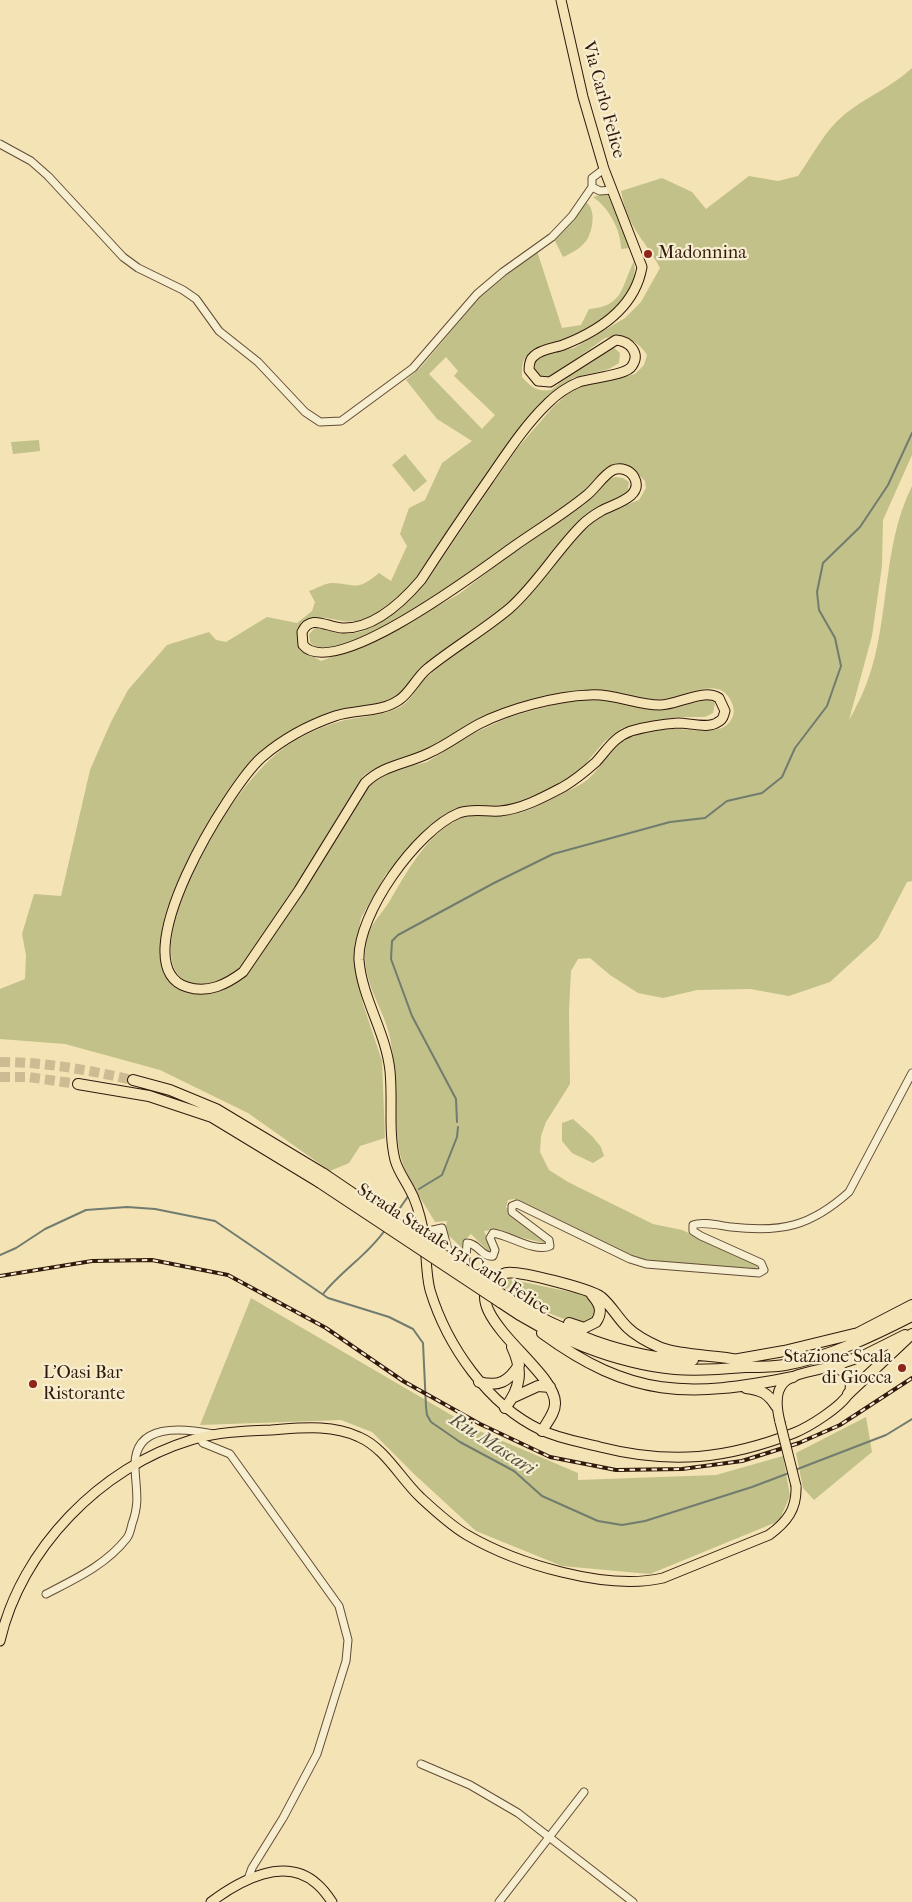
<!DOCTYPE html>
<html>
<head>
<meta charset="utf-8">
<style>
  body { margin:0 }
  canvas { display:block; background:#f3e3b5 }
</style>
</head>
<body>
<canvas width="912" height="1902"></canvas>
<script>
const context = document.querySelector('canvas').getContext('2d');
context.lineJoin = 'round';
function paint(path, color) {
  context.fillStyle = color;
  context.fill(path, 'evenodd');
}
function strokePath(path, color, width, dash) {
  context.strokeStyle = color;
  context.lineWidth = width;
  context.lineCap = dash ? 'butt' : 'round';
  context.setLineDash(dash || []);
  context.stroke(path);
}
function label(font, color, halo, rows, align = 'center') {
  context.font = font + ' "IM FELL French Canon",serif';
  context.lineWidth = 4.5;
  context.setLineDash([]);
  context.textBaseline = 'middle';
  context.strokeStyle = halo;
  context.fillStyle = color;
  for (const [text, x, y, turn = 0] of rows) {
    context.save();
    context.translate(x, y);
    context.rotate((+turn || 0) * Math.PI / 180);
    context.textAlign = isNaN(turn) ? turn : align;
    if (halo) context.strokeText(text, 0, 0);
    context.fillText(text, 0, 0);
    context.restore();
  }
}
paint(new Path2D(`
  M 912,68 L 912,455 L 883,520 L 882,566 L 872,636 L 849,720 C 853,714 857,704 861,697 C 892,631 879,552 912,486 L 912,881 L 907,882 L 878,938 L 830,982 L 789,996 L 750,989 L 697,990 L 663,998 L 638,993 L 610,975 L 590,958 L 578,959 L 571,971 L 569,1010 L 570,1084 L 546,1122 L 541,1136 L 540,1152 L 549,1170 L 568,1182 L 653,1224 L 682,1230 L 753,1262 L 759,1268 L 755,1270 L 654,1263 L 625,1255 L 604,1242 L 514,1199 L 508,1200 L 506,1207 L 548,1241 L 548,1244 L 491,1230 L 484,1231 L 493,1251 L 490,1253 L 471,1234 L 463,1242 L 462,1248 L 445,1232 L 447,1221 L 435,1222 C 424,1203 405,1176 400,1154 C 393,1118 398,1076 390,1038 C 383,1004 360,983 366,942 C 369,924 380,917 389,902 C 406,874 424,838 455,821 C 474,811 497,817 518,813 C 531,811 544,802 555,796 C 565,792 578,787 587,780 C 604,766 614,739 637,733 C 649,731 661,730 672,729 C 689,728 724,738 732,718 C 735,713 734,707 731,701 C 719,675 687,696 668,699 C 641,703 614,690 586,692 C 528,695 475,729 422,752 C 402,761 381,762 363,776 L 305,875 L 239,969 C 215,992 171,993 171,951 C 171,890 242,769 296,740 C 309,733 324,726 338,722 C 358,716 381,717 400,707 C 412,700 416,688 425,679 C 451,655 482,638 508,614 C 537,587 562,553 588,523 L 601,514 L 639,500 L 646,488 L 645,481 C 619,455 604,463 586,492 C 553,515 338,682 310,642 L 309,634 L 315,628 L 349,634 L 364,631 L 407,602 L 432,573 L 515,451 L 553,407 L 570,392 L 586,385 L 635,374 L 644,365 L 647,355 C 637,339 623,335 605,338 L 550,378 L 540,377 L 534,369 L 534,362 L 541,355 L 574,348 L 625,318 L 641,302 L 660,268 C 644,238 628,229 621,191 L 662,178 L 692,192 L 706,209 L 749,176 L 778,181 L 798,176 C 813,155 825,130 845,114 C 866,97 892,87 912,68 Z
  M 607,193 L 630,248 L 621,249 C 621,230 609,208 593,197 Z
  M 586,202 C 596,209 593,228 588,238 C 583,247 572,253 563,257 L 554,239 Z
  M 537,251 L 562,328 L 581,325 L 589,309 C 624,306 621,287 634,261 C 641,304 590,328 556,343 C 547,347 535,347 528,355 C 521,361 522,368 522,377 C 531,387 537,392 551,390 L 601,351 L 612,346 L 620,353 L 619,363 L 609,369 L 573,378 L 542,403 L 416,582 C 403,596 384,612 366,619 C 334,630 318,600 298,635 L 302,650 L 321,661 L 377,640 L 459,594 L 510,555 L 585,504 L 607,480 L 615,477 L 623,478 L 629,482 L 627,494 L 599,507 L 509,605 L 416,673 C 408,682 402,694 392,700 C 358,710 314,718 284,735 C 264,746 245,766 232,784 C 225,794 219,806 213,817 C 190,856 144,929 167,975 C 173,985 182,992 193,993 C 210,995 226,991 239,980 C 255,966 266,946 278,929 C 311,881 341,831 371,782 L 387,772 L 427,762 L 470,735 L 509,717 L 567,701 L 601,698 L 652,709 L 669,709 L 709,699 L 715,703 L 713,713 L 705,717 L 678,717 L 622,728 L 604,742 L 581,769 L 562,783 L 511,805 L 461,808 L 442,819 L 386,874 L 361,918 L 356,944 L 355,967 L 363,1004 L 382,1061 L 385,1138 L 360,1146 L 349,1163 L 330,1171 L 248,1113 L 160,1070 L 65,1044 L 0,1039 L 0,989 L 25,979 L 26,955 L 22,934 L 34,894 L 61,896 L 90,770 L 111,722 L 128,690 L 167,645 L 209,632 L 216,640 L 226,642 L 267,617 L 297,623 L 312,611 L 315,602 L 309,591 C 316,589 325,583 332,583 C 357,584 356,592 379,573 L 391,581 L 407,546 L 400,534 L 409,508 L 425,500 L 442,463 L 472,441 L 437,419 L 406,380 L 421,367 L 481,296 ZM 446,357 L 458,371 L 454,376 L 495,415 L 482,429 L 429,374 Z
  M 39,440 L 40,451 L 13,454 L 11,442 Z
  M 405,454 L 427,481 L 414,492 L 392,465 Z
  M 573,1119 L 592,1136 L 601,1147 L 604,1156 L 593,1163 L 572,1153 L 562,1141 L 562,1123 Z
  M 509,1279 L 589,1296 C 598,1308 596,1316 586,1325 C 561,1320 518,1302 500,1284 Z
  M 251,1298 L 477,1430 L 578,1473 L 578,1480 L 716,1475 L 783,1456 L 790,1496 L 779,1521 L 650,1574 L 562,1566 L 476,1531 L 414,1474 L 372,1432 L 341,1420 L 200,1425 Z
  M 866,1417 L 872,1452 L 814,1500 L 803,1488 L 796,1453 Z`), '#c2c189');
strokePath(new Path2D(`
  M 457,1122 L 456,1099 L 412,1016 L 391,959 L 392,941 L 398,935 L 494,883 L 553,854 L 670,822 L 705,818 L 727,801 L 762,793 L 782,777 L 795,748 L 827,706 L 841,666 L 835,638 L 819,610 L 817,592 L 823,563 L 860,527 L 888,485 L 912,433
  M 419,1189 L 442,1175 L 457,1137 L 458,1127
  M 393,1218 L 409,1195
  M 0,1255 L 16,1248 L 45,1229 L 86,1210 L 127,1207 L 155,1209 L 215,1221 L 328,1298 L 389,1317 L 413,1329 L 423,1343 L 426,1407 L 427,1415 L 431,1422 L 460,1442 L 514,1471 L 542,1496 L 598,1521 L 622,1525 L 645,1521 L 752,1487 L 789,1473
  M 323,1294 C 342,1270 368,1255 385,1230
  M 795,1470 L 886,1435 L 912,1419`), '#717c6f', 2);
strokePath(new Path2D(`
  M 0,1062 C 46,1062 88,1070 133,1080
  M 0,1077 L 28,1077 L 78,1084`), '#ccbb93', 10, [10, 5]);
const minor = new Path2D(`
  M 0,144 L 31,161 L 48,176 L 123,257 L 138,268 L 183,290 L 196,299 L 219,331 L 258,362 L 305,412 L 320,422 L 341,421 L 413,368 L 477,294 L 503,272 L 552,237 L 572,216 L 592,187 L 592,178 L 604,169
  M 592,187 L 600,191 L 612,190
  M 424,1232 L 442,1228 L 451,1261
  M 465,1271 L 467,1243 C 478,1243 482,1258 493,1256 L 495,1250 L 490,1238 L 493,1233 C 509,1235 535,1253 550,1246 L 549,1240 L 512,1212 L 512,1206 L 517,1204 L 630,1259 L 646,1264 L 759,1273 L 764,1270 L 761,1263 L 701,1236 L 693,1231 L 693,1225 C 703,1221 721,1226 731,1227 C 782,1233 811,1226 849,1192 L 912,1073
  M 199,1437 L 203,1443 L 230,1454 L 339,1606 L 348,1640 L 346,1661 L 317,1754 L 283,1818 L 252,1868 L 248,1879
  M 46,1594 C 75,1579 106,1565 127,1538 C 130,1534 131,1528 132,1524 C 140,1502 136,1491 135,1468 C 133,1422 183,1428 213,1434
  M 421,1764 L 470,1785 L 518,1813 L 633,1902
  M 499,1902 L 584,1792`);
const major = new Path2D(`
  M 561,0 L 583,97 L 604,169 L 642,267 C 635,307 599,331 563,345 C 555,348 541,349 534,356 C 530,359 529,364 529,370 L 538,381 L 550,382 L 616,340 C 629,341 641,353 632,366 C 627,375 592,378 579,382 C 567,387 557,394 548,403 C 525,425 507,453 489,479 C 466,512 443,546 421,580 C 403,601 374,629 343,628 C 328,628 311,613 302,632 L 303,645 C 334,682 482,569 513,547 C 537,530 564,514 587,495 C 596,488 603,475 613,470 C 621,467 630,470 634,477 C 645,497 613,504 601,511 C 594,515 587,520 582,525 C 556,551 537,584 510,608 C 484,630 454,647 427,669 C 417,677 409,694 399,700 C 380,713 356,709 335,716 C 309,725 283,739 262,757 C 230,785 118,965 187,987 C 208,994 227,984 243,972 L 299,890 L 365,783 C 383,765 407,764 429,753 C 447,745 462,733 479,724 C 508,709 556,696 589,695 C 613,693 636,705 660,705 C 678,705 703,688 719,698 L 725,711 C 723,716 724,719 718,722 C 709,729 690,723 678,723 C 663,724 645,727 631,731 C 614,737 607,750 596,762 C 586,771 575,780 563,787 C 544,797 522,809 500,811 C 486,812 473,808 459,813 C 417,830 357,914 359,960 C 362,999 386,1032 390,1071 C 393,1101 388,1131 395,1160 C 398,1171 405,1180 410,1190 C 417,1202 420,1215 423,1229 C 427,1249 425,1270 430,1290 C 447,1346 488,1405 541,1430 C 560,1439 581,1442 600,1447 C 671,1465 727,1459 794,1433 C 809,1427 841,1407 849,1393 C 852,1386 850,1380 847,1374 L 833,1366 C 794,1376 768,1374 780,1422
  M 0,1641 C 21,1549 101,1467 191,1440 C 217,1432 244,1431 271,1430 C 301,1428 331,1424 359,1437 C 385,1448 400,1478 420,1497 C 434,1510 450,1525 467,1535 C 517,1564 606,1591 663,1578 L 769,1535 C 787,1522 797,1509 796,1486
  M 211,1902 C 239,1881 285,1855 317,1884 C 323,1889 328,1896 332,1902`);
const highway = new Path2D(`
  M 133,1080 L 170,1090 L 216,1109 L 324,1174
  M 78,1084 L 149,1096 L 212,1117 L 319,1182
  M 504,1296 C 559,1332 628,1359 693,1360
  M 500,1302 C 548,1336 617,1364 675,1369 C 700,1371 723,1369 747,1367 C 760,1367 773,1367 785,1365 C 829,1357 873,1336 912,1316
  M 569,1323 L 584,1328 L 596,1322 C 603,1312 600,1304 592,1295
  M 542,1333 C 631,1398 688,1398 793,1377
  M 733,1360 L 784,1351 L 858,1333 L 912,1305
  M 833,1366 L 865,1355 L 905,1335
  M 479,1382 C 499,1387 508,1382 519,1365
  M 746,1388 C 761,1390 768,1393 776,1406
  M 848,1394 L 912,1334
  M 514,1397 L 538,1386 L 550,1387
  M 505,1408 C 521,1388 523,1370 512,1347
  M 542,1431 C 547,1422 555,1413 555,1404 C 558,1370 447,1307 499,1277 C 501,1276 503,1274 506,1273 C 518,1270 590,1289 601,1297 C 612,1306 618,1319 628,1328 C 637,1337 650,1343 661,1348 C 683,1356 715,1355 739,1360`);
strokePath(minor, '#624c37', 9);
strokePath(major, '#32190d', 11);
strokePath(highway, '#32190d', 12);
strokePath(minor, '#f7edcf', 7);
strokePath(major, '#f3e3b5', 9);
strokePath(highway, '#f3e3b5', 10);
const rail = new Path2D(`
  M 0,1276 L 92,1261 L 152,1260 L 228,1275 L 326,1328 L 403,1381 L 480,1424 L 550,1457 L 616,1470 L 682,1469 L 742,1461 L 799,1443 L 840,1425 L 912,1378`);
strokePath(rail, '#32190d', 4);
strokePath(rail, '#f7edcf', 2, [5.5]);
const majorBridge = new Path2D(`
  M 780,1422 L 796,1486`);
const highwayBridge = new Path2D(`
  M 324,1174 L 504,1296
  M 319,1182 L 500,1302`);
strokePath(majorBridge, '#32190d', 11, []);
strokePath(highwayBridge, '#32190d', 12, []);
strokePath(majorBridge, '#f3e3b5', 9);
strokePath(highwayBridge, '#f3e3b5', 10);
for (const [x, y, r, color] of [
  [648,254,5,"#8f2418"],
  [902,1368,5,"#8f2418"],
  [33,1384,5,"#8f2418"]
]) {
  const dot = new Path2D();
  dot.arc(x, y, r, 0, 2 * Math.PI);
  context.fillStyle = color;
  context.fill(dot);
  strokePath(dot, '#f7edcf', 2);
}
label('18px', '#32190d', '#f7edcf', [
  ["Via Carlo Felice",603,100,75],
  ["Strada Statale 131 Carlo Felice",453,1250,33]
]);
label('18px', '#32190d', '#f7edcf', [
  ["Madonnina",658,254],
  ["Stazione Scala",892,1358,"right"],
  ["di Giocca",892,1379,"right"],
  ["L'Oasi Bar",43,1374],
  ["Ristorante",43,1395]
], 'left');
label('italic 19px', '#575346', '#f7edcf', [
  ["Riu Mascari",492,1445,33]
]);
</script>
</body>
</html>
